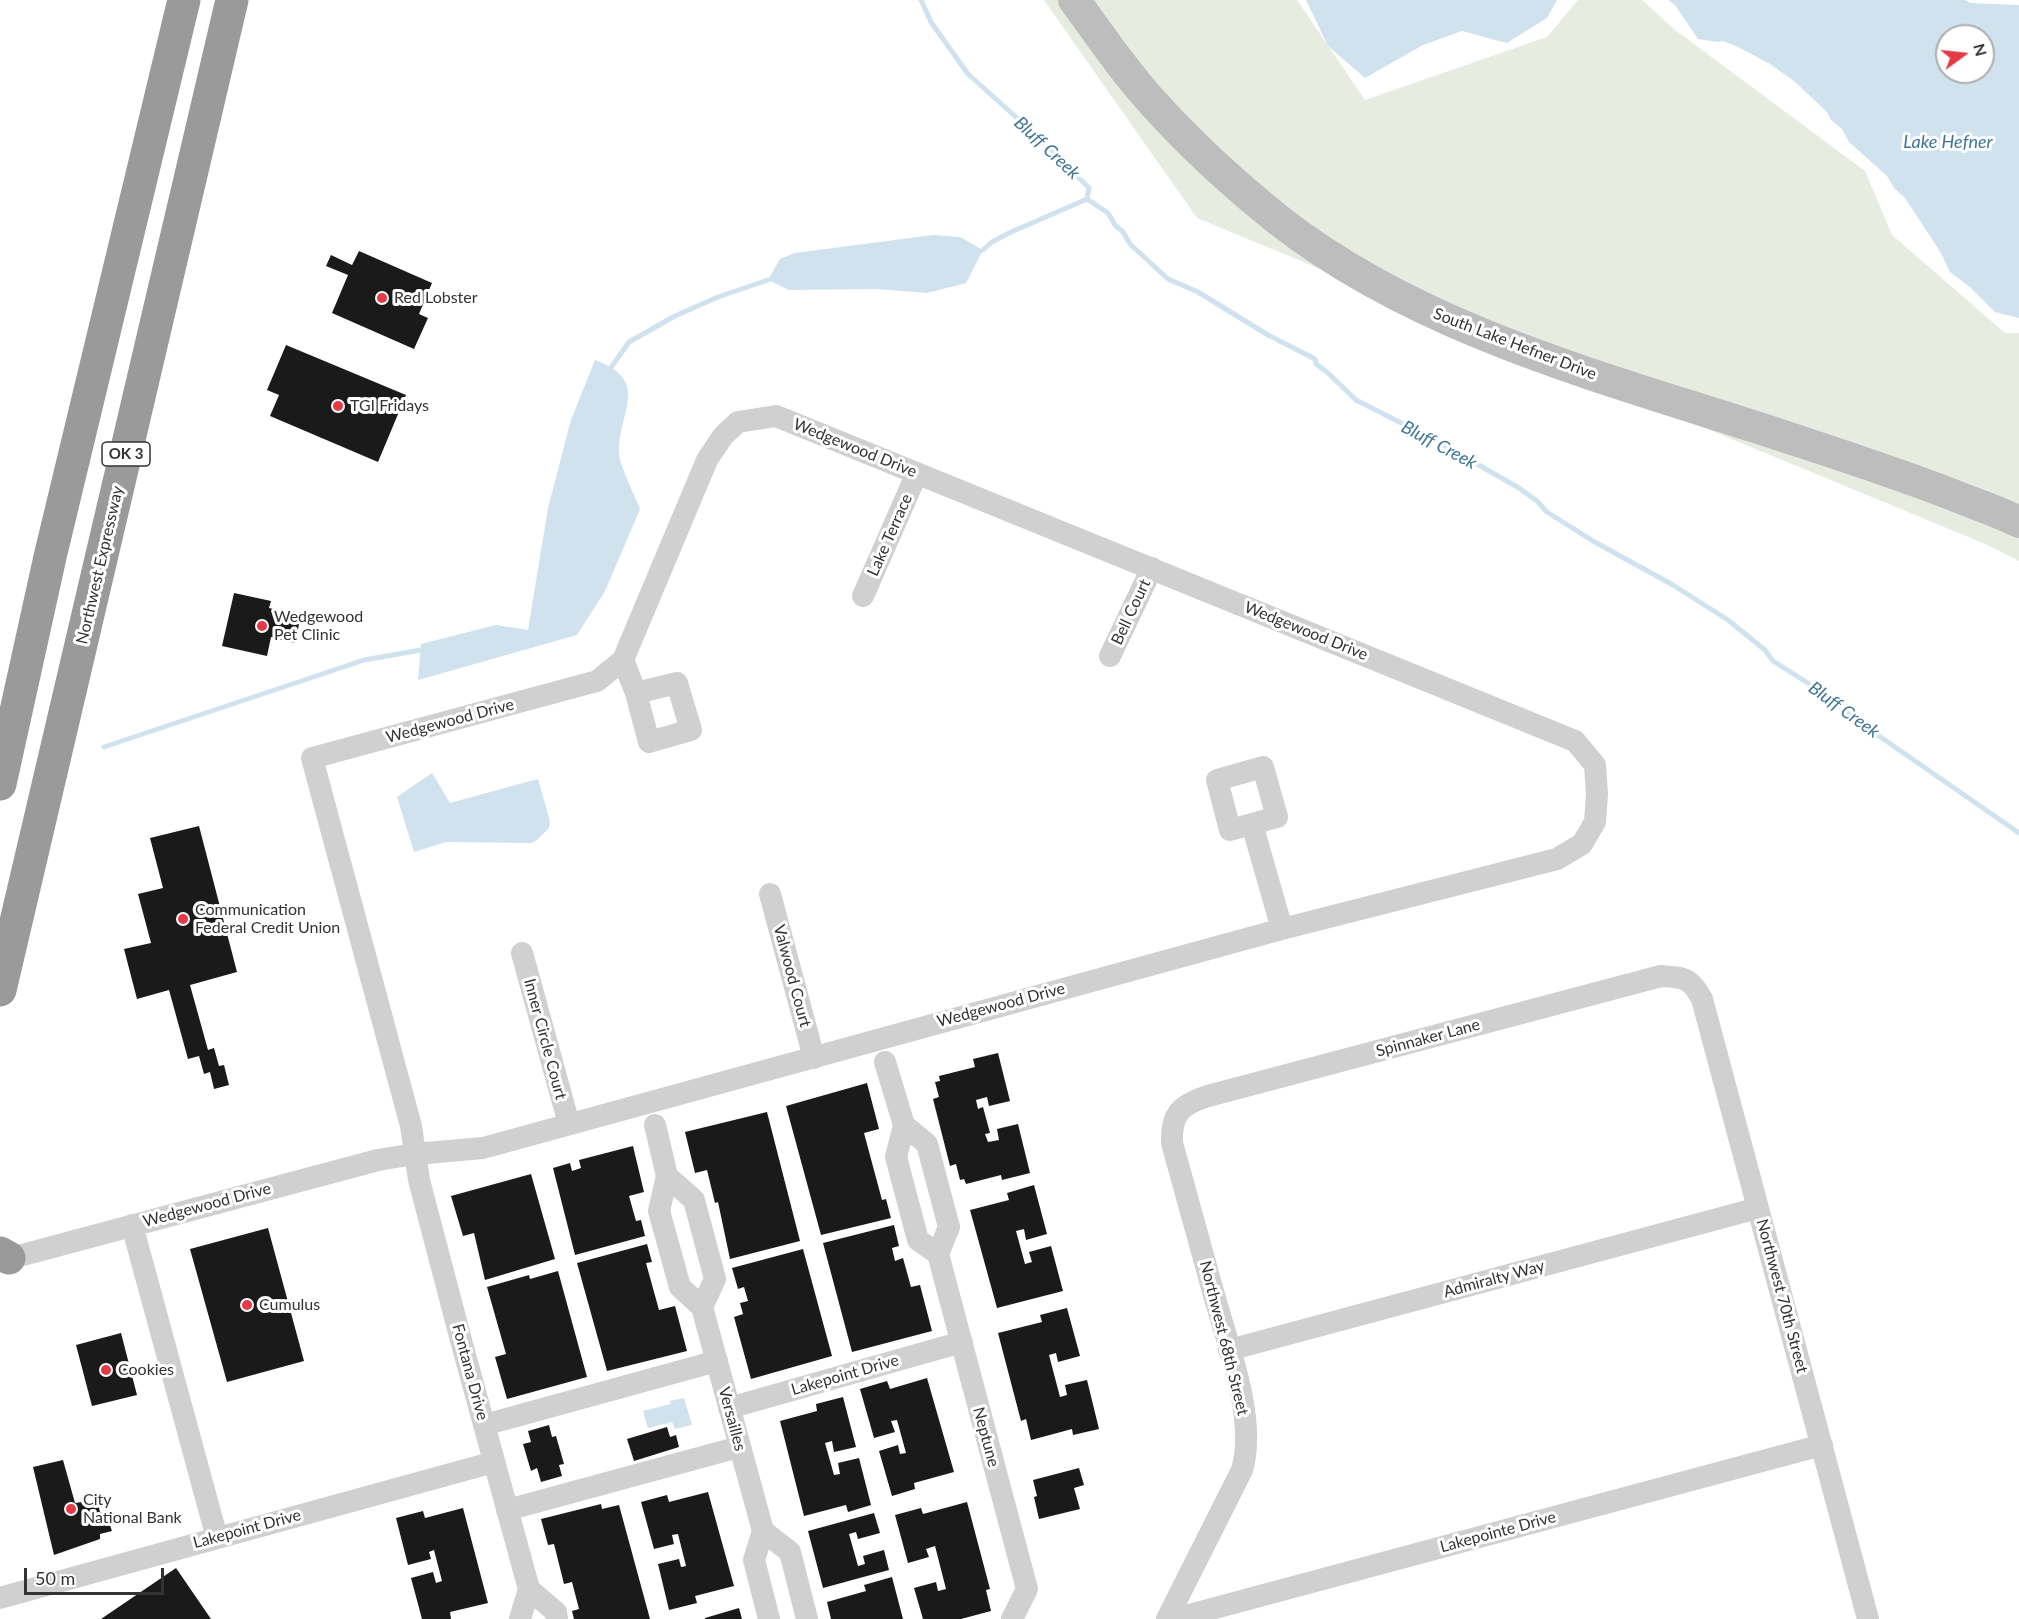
<!DOCTYPE html>
<html>
<head>
<meta charset="utf-8">
<style>
  body { margin:0 }
  #map { position:relative; width:2019px; height:1619px; overflow:hidden; background:#fff; font-family:Lato,sans-serif }
  canvas { display:block }
  .north { position:absolute; left:1935px; top:24px; width:60px; height:60px; box-sizing:border-box; background:#fff; border:2px solid #adadad; border-radius:50%; rotate:75deg; font-size:16px; font-weight:700; line-height:24px; text-align:center; color:#333 }
  .north::after { content:''; display:block; margin:auto; width:21px; height:27px; background:#e63946; clip-path:polygon(50% 0,100% 100%,50% 72%,0 100%) }
  .scale { position:absolute; left:24px; top:1568px; width:140px; height:27px; box-sizing:border-box; border:3px solid #333; border-top:0; padding-left:8px; font-size:18px; line-height:21px; white-space:nowrap; color:#333; -webkit-text-stroke:4px #fff; paint-order:stroke }
</style>
</head>
<body>
<div id="map">
<canvas width="2019" height="1619"></canvas>
<div class="north">N</div>
<div class="scale">50 m</div>
</div>
<script>
const context = document.querySelector('canvas').getContext('2d');
context.lineJoin = 'round';
function paint(path, color) {
  context.fillStyle = color;
  context.fill(path, 'evenodd');
}
function strokePath(path, color, width, dash) {
  context.strokeStyle = color;
  context.lineWidth = width;
  context.lineCap = dash ? 'butt' : 'round';
  context.setLineDash(dash || []);
  context.stroke(path);
}
function label(font, color, halo, rows, align = 'center') {
  context.font = font + ' Lato,sans-serif';
  context.lineWidth = 6;
  context.setLineDash([]);
  context.textBaseline = 'middle';
  context.strokeStyle = halo;
  context.fillStyle = color;
  for (const [text, x, y, turn = 0] of rows) {
    context.save();
    context.translate(x, y);
    context.rotate((+turn || 0) * Math.PI / 180);
    context.textAlign = isNaN(turn) ? turn : align;
    if (halo) context.strokeText(text, 0, 0);
    context.fillText(text, 0, 0);
    context.restore();
  }
}
paint(new Path2D(`
  M 1044,0 L 1297,0 L 1365,100 L 1547,37 L 1578,0 L 1642,0 L 1675,30 L 1865,171 L 1892,235 L 2005,333 L 2019,333 L 2019,561 L 1983,543 L 1197,218 Z`), '#e6ecdf');
paint(new Path2D(`
  M 1306,0 L 1557,0 L 1547,18 L 1507,43 L 1462,31 L 1423,45 L 1365,78 L 1328,46 Z
  M 1668,0 L 1965,0 L 1971,3 L 2019,5 L 2019,318 L 1995,312 L 1971,288 L 1950,272 L 1941,253 L 1905,198 L 1894,188 L 1887,176 L 1849,142 L 1842,129 L 1831,120 L 1827,112 L 1794,81 L 1770,64 L 1738,47 L 1723,41 L 1718,42 L 1698,39 L 1675,5 ZM 1947,36 L 1983,36 L 1983,72 L 1947,72 Z
  M 933,235 L 960,237 L 983,250 L 966,283 L 927,293 L 877,289 L 789,290 L 768,280 L 780,259 L 795,253 Z
  M 595,360 C 652,381 618,412 619,453 C 619,464 635,496 640,509 L 605,591 L 577,635 L 418,680 L 421,644 L 496,625 L 528,630 L 548,508 L 571,420 Z
  M 432,773 L 450,803 L 538,779 L 550,821 L 549,828 L 537,840 L 531,843 L 446,842 L 414,852 L 397,797 Z
  M 684,1398 L 692,1425 L 675,1429 L 672,1422 L 648,1428 L 643,1411 L 671,1404 L 670,1401 Z`), '#cfe2ee');
strokePath(new Path2D(`
  M 921,0 L 931,22 L 968,74 L 1036,135 L 1089,188 L 1087,199 L 1108,213 L 1115,225 L 1123,232 L 1130,244 L 1168,279 L 1198,292 L 1268,335 L 1315,359 L 1316,364 L 1327,372 L 1356,400 L 1435,440 L 1519,488 L 1537,501 L 1547,512 L 1593,541 L 1673,585 L 1728,620 L 1765,650 L 1773,661 L 1830,697 L 1856,720 L 2019,833
  M 983,250 L 992,242 L 1009,233 L 1087,199
  M 612,366 L 629,342 L 675,316 L 718,297 L 768,280
  M 104,747 L 364,660 L 421,650`), '#cfe2ee', 5);
paint(new Path2D(`
  M 359,251 L 432,283 L 419,314 L 428,318 L 414,349 L 332,313 L 348,275 L 326,266 L 331,255 L 352,265 Z
  M 286,345 L 406,395 L 378,462 L 270,416 L 279,395 L 267,390 Z
  M 234,593 L 271,601 L 269,608 L 301,615 L 295,643 L 271,637 L 267,656 L 222,646 Z
  M 199,826 L 237,972 L 190,985 L 208,1050 L 214,1048 L 219,1066 L 224,1065 L 229,1085 L 214,1089 L 210,1072 L 204,1074 L 199,1056 L 188,1059 L 169,990 L 137,999 L 124,949 L 151,943 L 138,894 L 163,888 L 150,838 Z
  M 998,1053 L 1010,1101 L 989,1106 L 987,1097 L 976,1100 L 978,1109 L 983,1107 L 990,1133 L 985,1134 L 988,1142 L 999,1140 L 997,1129 L 1018,1124 L 1030,1173 L 1002,1180 L 1001,1175 L 966,1184 L 964,1179 L 960,1180 L 956,1164 L 950,1166 L 933,1099 L 939,1097 L 935,1082 L 940,1081 L 939,1076 L 975,1067 L 973,1059 Z
  M 867,1083 L 879,1129 L 864,1133 L 882,1200 L 886,1199 L 891,1218 L 821,1235 L 786,1106 Z
  M 767,1112 L 800,1241 L 730,1259 L 718,1202 L 715,1203 L 707,1170 L 695,1173 L 685,1132 Z
  M 633,1146 L 644,1192 L 629,1196 L 636,1221 L 641,1220 L 645,1236 L 575,1255 L 553,1168 L 570,1163 L 572,1171 L 581,1168 L 579,1160 Z
  M 531,1174 L 555,1259 L 485,1280 L 474,1233 L 463,1236 L 451,1196 Z
  M 1034,1185 L 1047,1234 L 1026,1240 L 1024,1229 L 1016,1231 L 1025,1264 L 1032,1262 L 1029,1252 L 1051,1246 L 1063,1291 L 997,1308 L 970,1210 L 1009,1200 L 1007,1193 Z
  M 894,1225 L 899,1246 L 892,1248 L 895,1261 L 903,1258 L 911,1287 L 920,1285 L 932,1331 L 852,1352 L 823,1243 Z
  M 268,1228 L 304,1361 L 227,1382 L 190,1249 Z
  M 647,1244 L 652,1262 L 646,1263 L 659,1310 L 675,1306 L 687,1351 L 607,1371 L 577,1263 Z
  M 803,1249 L 832,1356 L 751,1379 L 734,1317 L 743,1314 L 740,1303 L 748,1301 L 744,1287 L 738,1289 L 732,1268 Z
  M 558,1271 L 587,1377 L 507,1399 L 495,1357 L 506,1354 L 487,1287 L 529,1275 L 530,1279 Z
  M 1067,1308 L 1080,1356 L 1058,1362 L 1056,1353 L 1049,1355 L 1060,1397 L 1067,1395 L 1065,1385 L 1087,1380 L 1099,1429 L 1073,1435 L 1072,1429 L 1031,1440 L 1026,1419 L 1021,1421 L 998,1333 L 1042,1322 L 1040,1315 Z
  M 121,1333 L 137,1395 L 92,1406 L 76,1345 Z
  M 927,1378 L 954,1472 L 914,1483 L 915,1489 L 892,1496 L 879,1451 L 898,1445 L 900,1454 L 906,1453 L 897,1420 L 891,1421 L 895,1432 L 874,1438 L 860,1389 L 887,1381 L 890,1389 Z
  M 843,1397 L 856,1447 L 834,1452 L 832,1441 L 825,1443 L 834,1475 L 840,1474 L 838,1463 L 859,1458 L 871,1505 L 848,1512 L 846,1505 L 804,1516 L 780,1421 L 817,1411 L 816,1404 Z
  M 549,1425 L 552,1437 L 556,1436 L 564,1464 L 559,1465 L 562,1476 L 541,1482 L 537,1468 L 531,1471 L 523,1444 L 531,1442 L 528,1431 Z
  M 667,1427 L 670,1437 L 676,1435 L 679,1447 L 634,1461 L 627,1439 Z
  M 63,1460 L 75,1503 L 89,1501 L 90,1505 L 98,1504 L 100,1512 L 105,1512 L 112,1531 L 100,1534 L 100,1539 L 54,1555 L 33,1467 Z
  M 1079,1468 L 1084,1485 L 1074,1488 L 1080,1509 L 1039,1519 L 1034,1497 L 1037,1496 L 1033,1480 Z
  M 708,1492 L 734,1586 L 695,1596 L 697,1603 L 669,1610 L 658,1564 L 679,1559 L 681,1567 L 686,1566 L 678,1534 L 672,1535 L 674,1544 L 654,1549 L 641,1502 L 667,1495 L 669,1502 Z
  M 967,1502 L 990,1589 L 986,1590 L 991,1611 L 961,1619 L 923,1619 L 914,1588 L 936,1582 L 938,1591 L 946,1589 L 935,1546 L 926,1549 L 929,1557 L 908,1563 L 895,1515 L 921,1508 L 923,1514 Z
  M 601,1504 L 602,1509 L 619,1505 L 650,1619 L 574,1619 L 572,1611 L 579,1609 L 572,1582 L 564,1584 L 554,1544 L 548,1545 L 541,1519 Z
  M 463,1508 L 488,1603 L 450,1612 L 451,1619 L 422,1619 L 411,1578 L 433,1572 L 436,1583 L 442,1581 L 434,1550 L 429,1552 L 431,1559 L 408,1565 L 396,1518 L 423,1511 L 425,1518 Z
  M 874,1513 L 880,1533 L 858,1539 L 856,1532 L 849,1534 L 858,1566 L 865,1564 L 863,1556 L 884,1550 L 889,1570 L 823,1588 L 808,1531 Z
  M 176,1568 L 211,1619 L 101,1619 Z
  M 892,1577 L 903,1619 L 831,1619 L 827,1602 L 866,1591 L 864,1585 Z
  M 739,1608 L 742,1619 L 705,1619 L 705,1618 Z`), '#1a1a1a');
strokePath(new Path2D(`
  M 863,596 L 917,473
  M 1110,656 L 1152,568
  M 623,660 L 636,693 L 649,742 L 691,730 L 677,683 L 636,693
  M 1252,824 L 1230,830 L 1217,780 L 1263,767 L 1277,817 L 1252,824 L 1282,929
  M 770,894 L 814,1058
  M 522,953 L 569,1124
  M 885,1062 L 904,1125 L 896,1157 L 918,1240 L 938,1254
  M 655,1125 L 667,1176 L 659,1211 L 680,1287 L 702,1307 L 763,1531 L 754,1560 L 769,1619
  M 904,1125 L 927,1144 L 949,1227 L 938,1254 L 1027,1589 L 1012,1619
  M 667,1176 L 694,1200 L 715,1279 L 702,1307
  M 132,1225 L 217,1538
  M 0,1261 L 378,1160 L 415,1154 L 483,1148 L 1282,929 L 1557,859 L 1582,844 L 1595,822 L 1597,794 L 1595,765 L 1575,741 L 776,416 L 738,422 L 723,436 L 707,460 L 623,660 L 597,681 L 312,758 L 411,1126 L 419,1180 L 462,1344 L 529,1589 L 520,1619
  M 1229,1350 L 1758,1208
  M 729,1408 L 962,1342
  M 484,1425 L 717,1361
  M 507,1510 L 739,1447
  M 763,1531 L 790,1552 L 807,1619
  M 529,1589 L 556,1612 L 557,1619
  M 0,1598 L 494,1462
  M 1167,1619 L 1242,1470 C 1257,1420 1228,1345 1214,1295 C 1200,1244 1186,1194 1172,1143 C 1171,1114 1180,1105 1208,1096 L 1661,976 C 1685,978 1690,977 1702,999 L 1868,1619
  M 1174,1619 L 1822,1445`), '#d0d0d0', 22);
strokePath(new Path2D(`
  M 1074,0 C 1100,35 1125,73 1155,105 C 1193,147 1237,187 1281,222 C 1423,332 1606,378 1774,433 C 1837,454 1901,474 1963,499 C 1981,506 2001,513 2019,522`), '#bdbdbd', 32);
strokePath(new Path2D(`
  M 0,784 L 50,557 L 184,0
  M 0,990 L 232,0
  M 0,1253 L 9,1258`), '#9a9a9a', 33);
for (const [x, y, r, color] of [
  [382,298,6,"#e63946"],
  [338,406,6,"#e63946"],
  [262,626,6,"#e63946"],
  [183,919,6,"#e63946"],
  [247,1305,6,"#e63946"],
  [106,1370,6,"#e63946"],
  [71,1509,6,"#e63946"]
]) {
  const dot = new Path2D();
  dot.arc(x, y, r, 0, 2 * Math.PI);
  context.fillStyle = color;
  context.fill(dot);
  strokePath(dot, '#fff', 2);
}
for (const [x, y, w] of [
  [126,454,48]
]) {
  const box = new Path2D();
  box.roundRect(x - w / 2, y - 12, w, 24, 4.5);
  context.fillStyle = '#fff';
  context.fill(box);
  strokePath(box, '#333', 1.5);
}
label('bold 15px', '#333', null, [
  ["OK 3",126,454]
]);
label('16px', '#333', '#fff', [
  ["Red Lobster",394,298],
  ["TGI Fridays",350,406],
  ["Wedgewood",274,617],
  ["Pet Clinic",274,635],
  ["Communication",195,910],
  ["Federal Credit Union",195,928],
  ["Cumulus",259,1305],
  ["Cookies",118,1370],
  ["City",83,1500],
  ["National Bank",83,1518]
], 'left');
label('16px', '#333', '#fff', [
  ["South Lake Hefner Drive",1515,344,21],
  ["Wedgewood Drive",855,448,22],
  ["Lake Terrace",890,535,-66],
  ["Northwest Expressway",100,565,-77],
  ["Bell Court",1131,612,-65],
  ["Wedgewood Drive",1306,631,22],
  ["Wedgewood Drive",450,721,-15],
  ["Valwood Court",792,976,75],
  ["Wedgewood Drive",1001,1005,-15],
  ["Spinnaker Lane",1428,1038,-15],
  ["Inner Circle Court",545,1039,75],
  ["Wedgewood Drive",207,1205,-15],
  ["Admiralty Way",1494,1279,-15],
  ["Northwest 70th Street",1782,1296,75],
  ["Northwest 68th Street",1224,1338,76],
  ["Fontana Drive",470,1372,75],
  ["Lakepoint Drive",845,1375,-16],
  ["Versailles",732,1419,75],
  ["Neptune",986,1437,75],
  ["Lakepoint Drive",247,1529,-15],
  ["Lakepointe Drive",1498,1532,-15]
]);
label('italic 18px', '#3f7597', '#fff', [
  ["Lake Hefner",1948,142],
  ["Bluff Creek",1047,148,43],
  ["Bluff Creek",1439,445,28],
  ["Bluff Creek",1844,710,36]
]);
</script>
</body>
</html>
